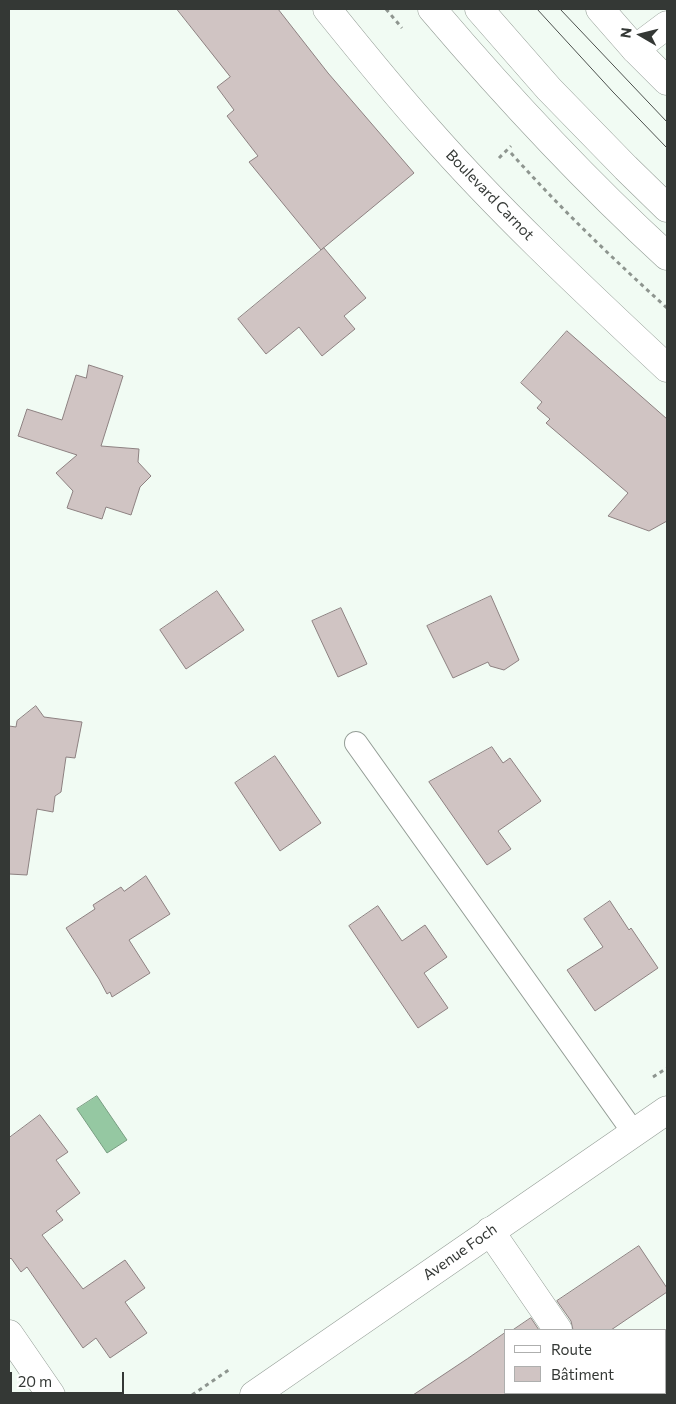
<!DOCTYPE html>
<html>
<head>
<meta charset="utf-8">
<style>
  body { margin:0 }
  #map { position:relative; width:676px; height:1404px; overflow:hidden; background:#f1fbf3; font-family:Commissioner,sans-serif }
  canvas { display:block }
  .frame { position:absolute; inset:0; border:10px solid #343835; pointer-events:none }
  .legend { position:absolute; left:504px; top:1329px; width:162px; height:65px; box-sizing:border-box; background:#fff; border:1px solid #aeafae; margin:0; padding:6px 9px; list-style:none; font-size:15px; color:#343835 }
  .legend li { display:flex; align-items:center; gap:10px; height:25px }
  .legend b { width:25px; border:1px solid #aeafae }
  .north { position:absolute; left:616px; top:10px; width:50px; height:50px; -webkit-text-stroke:4px #fff; paint-order:stroke; rotate:278deg; font-size:14px; font-weight:700; line-height:20px; text-align:center; color:#343835 }
  .north::after { content:''; display:block; margin:auto; width:18px; height:22px; background:#343835; clip-path:polygon(50% 0,100% 100%,50% 72%,0 100%) }
  .scale { position:absolute; left:10px; top:1372px; width:114px; height:22px; box-sizing:border-box; border:2px solid #343835; border-top:0; padding-left:6px; font-size:15px; line-height:18px; white-space:nowrap; color:#343835; -webkit-text-stroke:4px #fff; paint-order:stroke }
</style>
</head>
<body>
<div id="map">
<canvas width="676" height="1404"></canvas>
<div class="frame"></div>
<ul class="legend">
<li><b style="height:6px;background:#fff"></b>Route</li>
<li><b style="height:14px;background:#d0c4c3"></b>Bâtiment</li>
</ul>
<div class="north">N</div>
<div class="scale">20 m</div>
</div>
<script>
const context = document.querySelector('canvas').getContext('2d');
context.lineJoin = 'round';
function paint(path, color) {
  context.fillStyle = color;
  context.fill(path, 'evenodd');
}
function strokePath(path, color, width, dash) {
  context.strokeStyle = color;
  context.lineWidth = width;
  context.lineCap = dash ? 'butt' : 'round';
  context.setLineDash(dash || []);
  context.stroke(path);
}
function label(font, color, halo, rows, align = 'center') {
  context.font = font + ' Commissioner,sans-serif';
  context.lineWidth = 5;
  context.setLineDash([]);
  context.textBaseline = 'middle';
  context.strokeStyle = halo;
  context.fillStyle = color;
  for (const [text, x, y, turn = 0] of rows) {
    context.save();
    context.translate(x, y);
    context.rotate((+turn || 0) * Math.PI / 180);
    context.textAlign = isNaN(turn) ? turn : align;
    if (halo) context.strokeText(text, 0, 0);
    context.fillText(text, 0, 0);
    context.restore();
  }
}
const water = new Path2D(`
  M 97,1096 L 127,1140 L 107,1153 L 77,1109 Z`);
paint(water, '#95c8a2');
strokePath(water, '#789d81', 1);
const building = new Path2D(`
  M 177,9 L 278,9 L 328,73 L 414,173 L 321,250 L 249,162 L 258,156 L 227,116 L 234,110 L 217,87 L 230,77 Z
  M 324,248 L 366,298 L 344,316 L 355,329 L 322,356 L 299,327 L 266,354 L 238,319 Z
  M 567,331 L 667,419 L 667,521 L 649,531 L 608,516 L 628,493 L 546,423 L 550,419 L 537,408 L 542,402 L 521,383 Z
  M 89,365 L 123,376 L 101,446 L 139,449 L 138,462 L 151,476 L 140,487 L 131,515 L 106,507 L 102,519 L 67,508 L 73,491 L 56,473 L 77,455 L 18,436 L 27,409 L 62,420 L 76,375 L 86,378 Z
  M 217,591 L 244,630 L 186,669 L 160,630 Z
  M 491,596 L 519,660 L 504,670 L 490,666 L 488,662 L 453,678 L 427,626 Z
  M 341,608 L 367,664 L 338,677 L 312,621 Z
  M 36,706 L 44,717 L 82,722 L 75,758 L 66,757 L 61,792 L 55,796 L 53,812 L 37,809 L 27,875 L 9,874 L 9,726 L 16,727 L 17,721 Z
  M 492,747 L 503,763 L 510,758 L 541,801 L 498,831 L 511,849 L 487,865 L 429,782 Z
  M 275,756 L 321,823 L 280,851 L 235,783 Z
  M 146,876 L 170,914 L 129,940 L 150,973 L 112,997 L 110,992 L 107,994 L 99,979 L 66,928 L 95,909 L 93,905 L 121,887 L 124,891 Z
  M 610,901 L 629,930 L 631,928 L 658,968 L 595,1011 L 567,970 L 603,947 L 584,919 Z
  M 378,906 L 402,941 L 425,925 L 447,957 L 424,973 L 448,1008 L 418,1028 L 349,926 Z
  M 40,1115 L 68,1152 L 56,1160 L 80,1193 L 56,1211 L 63,1220 L 42,1235 L 83,1289 L 125,1260 L 145,1288 L 125,1302 L 147,1333 L 110,1358 L 96,1338 L 83,1348 L 27,1267 L 21,1272 L 11,1258 L 9,1260 L 9,1138 Z
  M 639,1246 L 667,1288 L 667,1292 L 611,1330 L 573,1330 L 571,1321 L 557,1301 Z
  M 531,1318 L 539,1330 L 513,1330 Z
  M 505,1333 L 505,1395 L 413,1395 L 467,1359 Z`);
paint(building, '#d0c4c3');
strokePath(building, '#8d8181', 1);
const service = new Path2D(`
  M 356,743 L 634,1133`);
const minor = new Path2D(`
  M 635,49 L 667,25
  M 490,1231 L 558,1330
  M 9,1334 L 51,1395
  M 601,1393 L 602,1395`);
const tertiary = new Path2D(`
  M 327,9 C 360,50 393,91 429,131 C 503,215 585,291 667,368
  M 600,9 L 635,49 L 667,81
  M 254,1395 L 667,1110`);
const primary = new Path2D(`
  M 432,9 C 506,96 583,179 667,256
  M 479,9 L 549,89 L 626,168 L 667,208`);
strokePath(service, '#939c95', 24);
strokePath(minor, '#939c95', 29);
strokePath(tertiary, '#939c95', 29);
strokePath(primary, '#939c95', 29);
strokePath(new Path2D(`
  M 386,9 L 402,28
  M 511,153 C 560,208 613,259 667,308
  M 499,158 L 511,146
  M 653,1077 L 667,1068
  M 192,1395 L 230,1369`), '#8e958f', 3, [4, 4]);
strokePath(service, '#fff', 22);
strokePath(minor, '#fff', 28);
strokePath(tertiary, '#fff', 28);
strokePath(primary, '#fff', 28);
strokePath(new Path2D(`
  M 537,9 L 613,92 L 667,148
  M 560,9 L 667,122`), '#4c504d', 1);
label('15px', '#343835', '#fff', [
  ["Boulevard Carnot",490,195,46],
  ["Avenue Foch",460,1252,-35]
]);
</script>
</body>
</html>
